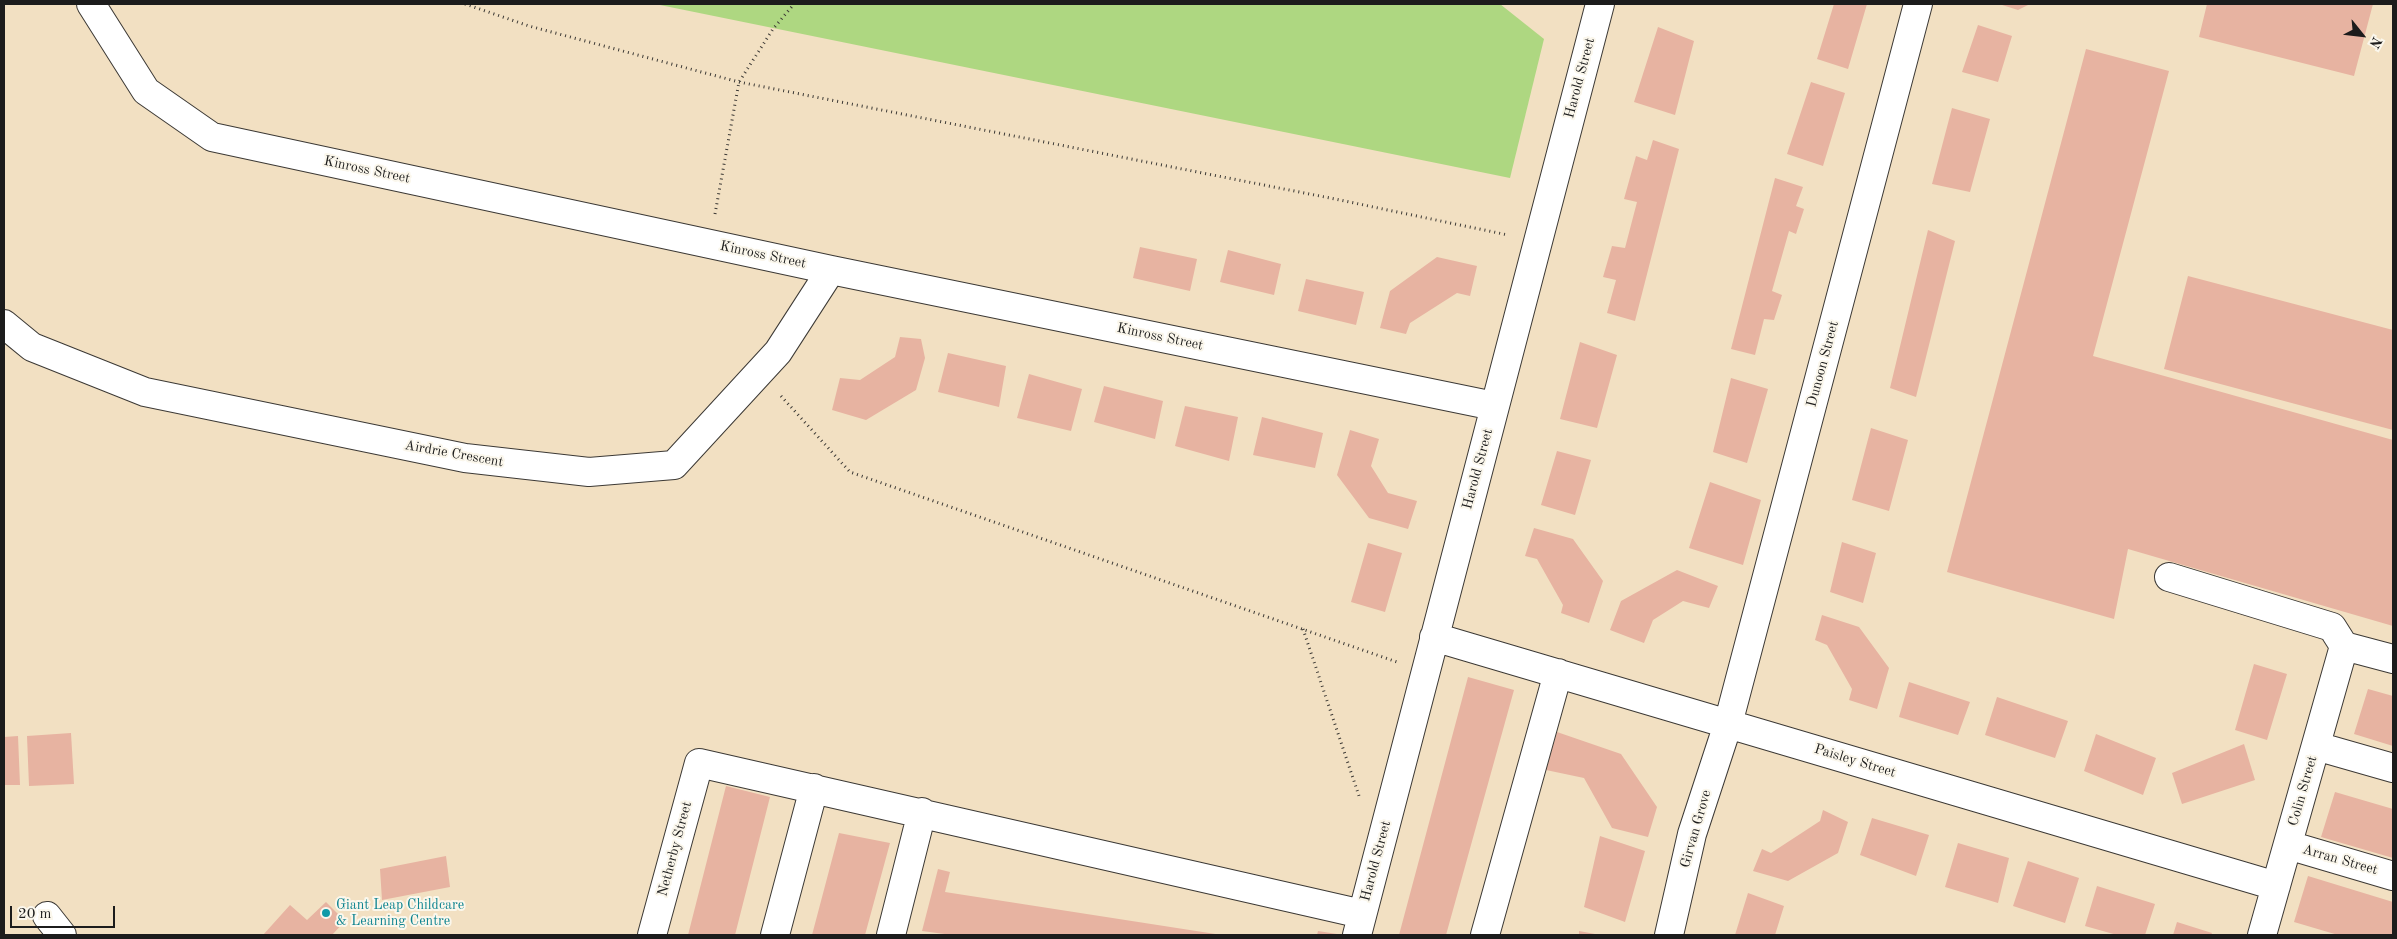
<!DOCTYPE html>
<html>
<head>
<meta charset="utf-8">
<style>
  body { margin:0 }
  #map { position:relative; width:2397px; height:939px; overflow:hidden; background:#f2e0c2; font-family:"Old Standard TT",serif }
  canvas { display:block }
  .frame { position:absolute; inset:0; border:5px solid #1c1c1c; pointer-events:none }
  .north { position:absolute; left:2337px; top:10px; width:50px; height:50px; -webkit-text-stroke:4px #fbf7ec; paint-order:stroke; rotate:119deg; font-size:14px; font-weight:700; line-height:20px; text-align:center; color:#1c1c1c }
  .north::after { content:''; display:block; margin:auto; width:18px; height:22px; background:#1c1c1c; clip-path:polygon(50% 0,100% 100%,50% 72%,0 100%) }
  .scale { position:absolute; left:10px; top:906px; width:105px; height:22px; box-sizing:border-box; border:2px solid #1c1c1c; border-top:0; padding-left:6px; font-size:15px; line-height:18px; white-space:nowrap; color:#1c1c1c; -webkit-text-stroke:4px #fbf7ec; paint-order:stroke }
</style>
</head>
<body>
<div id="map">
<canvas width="2397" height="939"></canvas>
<div class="frame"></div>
<div class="north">N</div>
<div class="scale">20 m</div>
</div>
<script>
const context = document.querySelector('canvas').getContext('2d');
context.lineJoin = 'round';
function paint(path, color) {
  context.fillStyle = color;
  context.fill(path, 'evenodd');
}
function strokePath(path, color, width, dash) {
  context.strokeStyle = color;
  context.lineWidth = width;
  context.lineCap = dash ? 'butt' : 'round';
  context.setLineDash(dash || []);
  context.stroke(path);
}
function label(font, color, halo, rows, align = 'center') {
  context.font = font + ' "Old Standard TT",serif';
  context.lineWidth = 4;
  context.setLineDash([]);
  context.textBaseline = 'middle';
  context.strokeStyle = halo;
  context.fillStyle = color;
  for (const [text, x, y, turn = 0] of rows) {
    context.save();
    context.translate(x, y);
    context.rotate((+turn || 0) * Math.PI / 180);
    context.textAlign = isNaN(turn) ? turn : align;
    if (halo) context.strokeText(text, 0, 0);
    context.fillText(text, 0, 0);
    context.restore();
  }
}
paint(new Path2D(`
  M 655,4 L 1500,4 L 1544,39 L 1510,178 Z`), '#aed781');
paint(new Path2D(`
  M 1834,4 L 1867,4 L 1848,69 L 1817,59 Z
  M 1999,4 L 2030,4 L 2018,10 Z
  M 2207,4 L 2373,4 L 2354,76 L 2199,37 Z
  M 1978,25 L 2012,36 L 1998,82 L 1962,72 Z
  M 1658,27 L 1694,41 L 1675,115 L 1634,102 Z
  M 2086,49 L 2169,71 L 2093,356 L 2393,440 L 2393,626 L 2128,549 L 2114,619 L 1947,572 Z
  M 1811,82 L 1845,93 L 1823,166 L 1787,154 Z
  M 1952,108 L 1990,119 L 1970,192 L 1932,184 Z
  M 1653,140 L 1679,149 L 1635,321 L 1607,313 L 1616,280 L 1603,277 L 1612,246 L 1625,248 L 1637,202 L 1624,199 L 1636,156 L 1647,160 Z
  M 1775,178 L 1803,187 L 1796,206 L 1804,209 L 1796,234 L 1789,231 L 1772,291 L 1782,295 L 1774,320 L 1764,319 L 1755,355 L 1731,349 Z
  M 1928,230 L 1955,241 L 1916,397 L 1890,388 Z
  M 1140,247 L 1197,259 L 1190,291 L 1133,278 Z
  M 1228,250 L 1281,264 L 1274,295 L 1220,282 Z
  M 1437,257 L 1477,266 L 1470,296 L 1457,293 L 1410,323 L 1406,334 L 1380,328 L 1390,291 Z
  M 2188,276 L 2393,330 L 2393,430 L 2164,369 Z
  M 1306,279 L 1364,292 L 1356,325 L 1298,311 Z
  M 900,337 L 921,339 L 925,358 L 916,390 L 866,420 L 832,410 L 840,378 L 860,380 L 895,357 Z
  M 1580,342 L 1617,355 L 1597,428 L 1560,419 Z
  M 948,353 L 1006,366 L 999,407 L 938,392 Z
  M 1029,374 L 1082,389 L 1071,431 L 1017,418 Z
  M 1731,378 L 1768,389 L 1747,463 L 1713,452 Z
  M 1104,386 L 1163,401 L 1155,439 L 1094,422 Z
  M 1185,406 L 1238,417 L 1229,461 L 1175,446 Z
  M 1262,417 L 1323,433 L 1315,468 L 1253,455 Z
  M 1871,428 L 1908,440 L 1889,511 L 1852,500 Z
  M 1350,430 L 1379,439 L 1371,466 L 1388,493 L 1417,501 L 1408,529 L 1369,518 L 1337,475 Z
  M 1557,451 L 1591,460 L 1575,515 L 1541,505 Z
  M 1710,482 L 1761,500 L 1743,565 L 1689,548 Z
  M 1534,528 L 1573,539 L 1603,581 L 1589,623 L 1561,613 L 1563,605 L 1537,559 L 1525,556 Z
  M 1842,542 L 1876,553 L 1863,603 L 1830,592 Z
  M 1368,543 L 1402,553 L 1385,612 L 1351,602 Z
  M 1677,570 L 1718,586 L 1709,608 L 1683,601 L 1653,620 L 1644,643 L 1610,630 L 1621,601 Z
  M 1822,615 L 1859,627 L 1889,668 L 1877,709 L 1849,700 L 1852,689 L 1827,645 L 1815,640 Z
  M 2254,664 L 2287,674 L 2267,740 L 2235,730 Z
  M 1468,677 L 1514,690 L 1446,935 L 1399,935 Z
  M 1909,682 L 1970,702 L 1958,735 L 1899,717 Z
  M 2368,689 L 2393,696 L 2393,746 L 2354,734 Z
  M 1997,697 L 2068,721 L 2055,758 L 1985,735 Z
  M 1557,732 L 1621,754 L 1657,807 L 1648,837 L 1612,828 L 1584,778 L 1546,770 Z
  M 71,733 L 74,784 L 29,786 L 27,736 Z
  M 2096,734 L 2156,758 L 2143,795 L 2084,771 Z
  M 18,736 L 20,785 L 4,785 L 4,737 Z
  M 2244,744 L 2255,780 L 2182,804 L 2172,773 Z
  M 726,786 L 770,797 L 735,935 L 688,935 Z
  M 2335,792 L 2393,809 L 2393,858 L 2321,837 Z
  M 1823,810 L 1848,822 L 1838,853 L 1788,881 L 1753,871 L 1762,849 L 1771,853 L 1820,821 Z
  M 1872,818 L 1929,835 L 1916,876 L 1860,855 Z
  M 839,833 L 890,843 L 865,935 L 812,935 Z
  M 1600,836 L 1645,851 L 1625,922 L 1584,907 Z
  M 1958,843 L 2009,858 L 1998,903 L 1945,887 Z
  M 446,856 L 450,887 L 382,900 L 380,869 Z
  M 2028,861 L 2079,878 L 2065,923 L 2013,906 Z
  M 938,869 L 950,872 L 945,892 L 1222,935 L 952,935 L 922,931 Z
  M 2308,876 L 2393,902 L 2393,935 L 2338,935 L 2294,922 Z
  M 2097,886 L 2155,904 L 2145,935 L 2117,935 L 2085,926 Z
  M 1748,893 L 1784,906 L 1775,935 L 1735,935 Z
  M 326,902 L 345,921 L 332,935 L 263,935 L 290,905 L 307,920 Z
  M 2177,922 L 2212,933 L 2211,935 L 2173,935 Z
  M 1318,931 L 1337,934 L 1337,935 L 1317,935 Z
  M 1579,931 L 1595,934 L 1595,935 L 1579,935 Z`), '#e7b3a1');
const minor = new Path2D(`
  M 91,4 L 146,91 L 212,137 L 831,270 L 1494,406
  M 4,324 L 32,347 L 145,392 L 465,458 L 589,472 L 674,465 L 778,352 L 831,270
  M 2169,577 L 2332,627 L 2344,646
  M 1434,637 L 2276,886
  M 2344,646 L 2393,659
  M 2316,746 L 2393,768
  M 2288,845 L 2393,876
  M 47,916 L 62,935
  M 652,935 L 699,763 L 1362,914
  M 775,935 L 814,788
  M 891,935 L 922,812
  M 1357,935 L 1600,4
  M 1485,935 L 1558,673
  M 1669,935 L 1692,834 L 1728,724 L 1918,4
  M 2262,935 L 2344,646`);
strokePath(minor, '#3c3935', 30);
strokePath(new Path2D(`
  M 465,4 L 529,26 L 739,82 L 1335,199 L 1508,235
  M 715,214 L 739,82 L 773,29 L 794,4
  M 781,396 L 850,472 L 1397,662
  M 1303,629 L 1359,796`), '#3c3935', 3, [1, 4]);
strokePath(minor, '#fff', 28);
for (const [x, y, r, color] of [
  [326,913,5,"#0f9aa8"]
]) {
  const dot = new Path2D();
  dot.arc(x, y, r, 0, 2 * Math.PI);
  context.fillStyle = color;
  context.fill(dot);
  strokePath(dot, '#fbf7ec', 2);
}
label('14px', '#1c1c1c', '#fbf7ec', [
  ["Harold Street",1580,78,-75],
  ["Kinross Street",367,170,12],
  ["Kinross Street",763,255,12],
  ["Kinross Street",1160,337,12],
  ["Dunoon Street",1823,364,-75],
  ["Airdrie Crescent",454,454,10],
  ["Harold Street",1478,469,-75],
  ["Paisley Street",1855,761,17],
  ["Colin Street",2303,791,-74],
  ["Girvan Grove",1696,829,-74],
  ["Netherby Street",675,849,-75],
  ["Arran Street",2340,860,16],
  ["Harold Street",1376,861,-75]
]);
label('14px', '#0d838f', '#fbf7ec', [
  ["Giant Leap Childcare",336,905],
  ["& Learning Centre",336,921]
], 'left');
</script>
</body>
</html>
